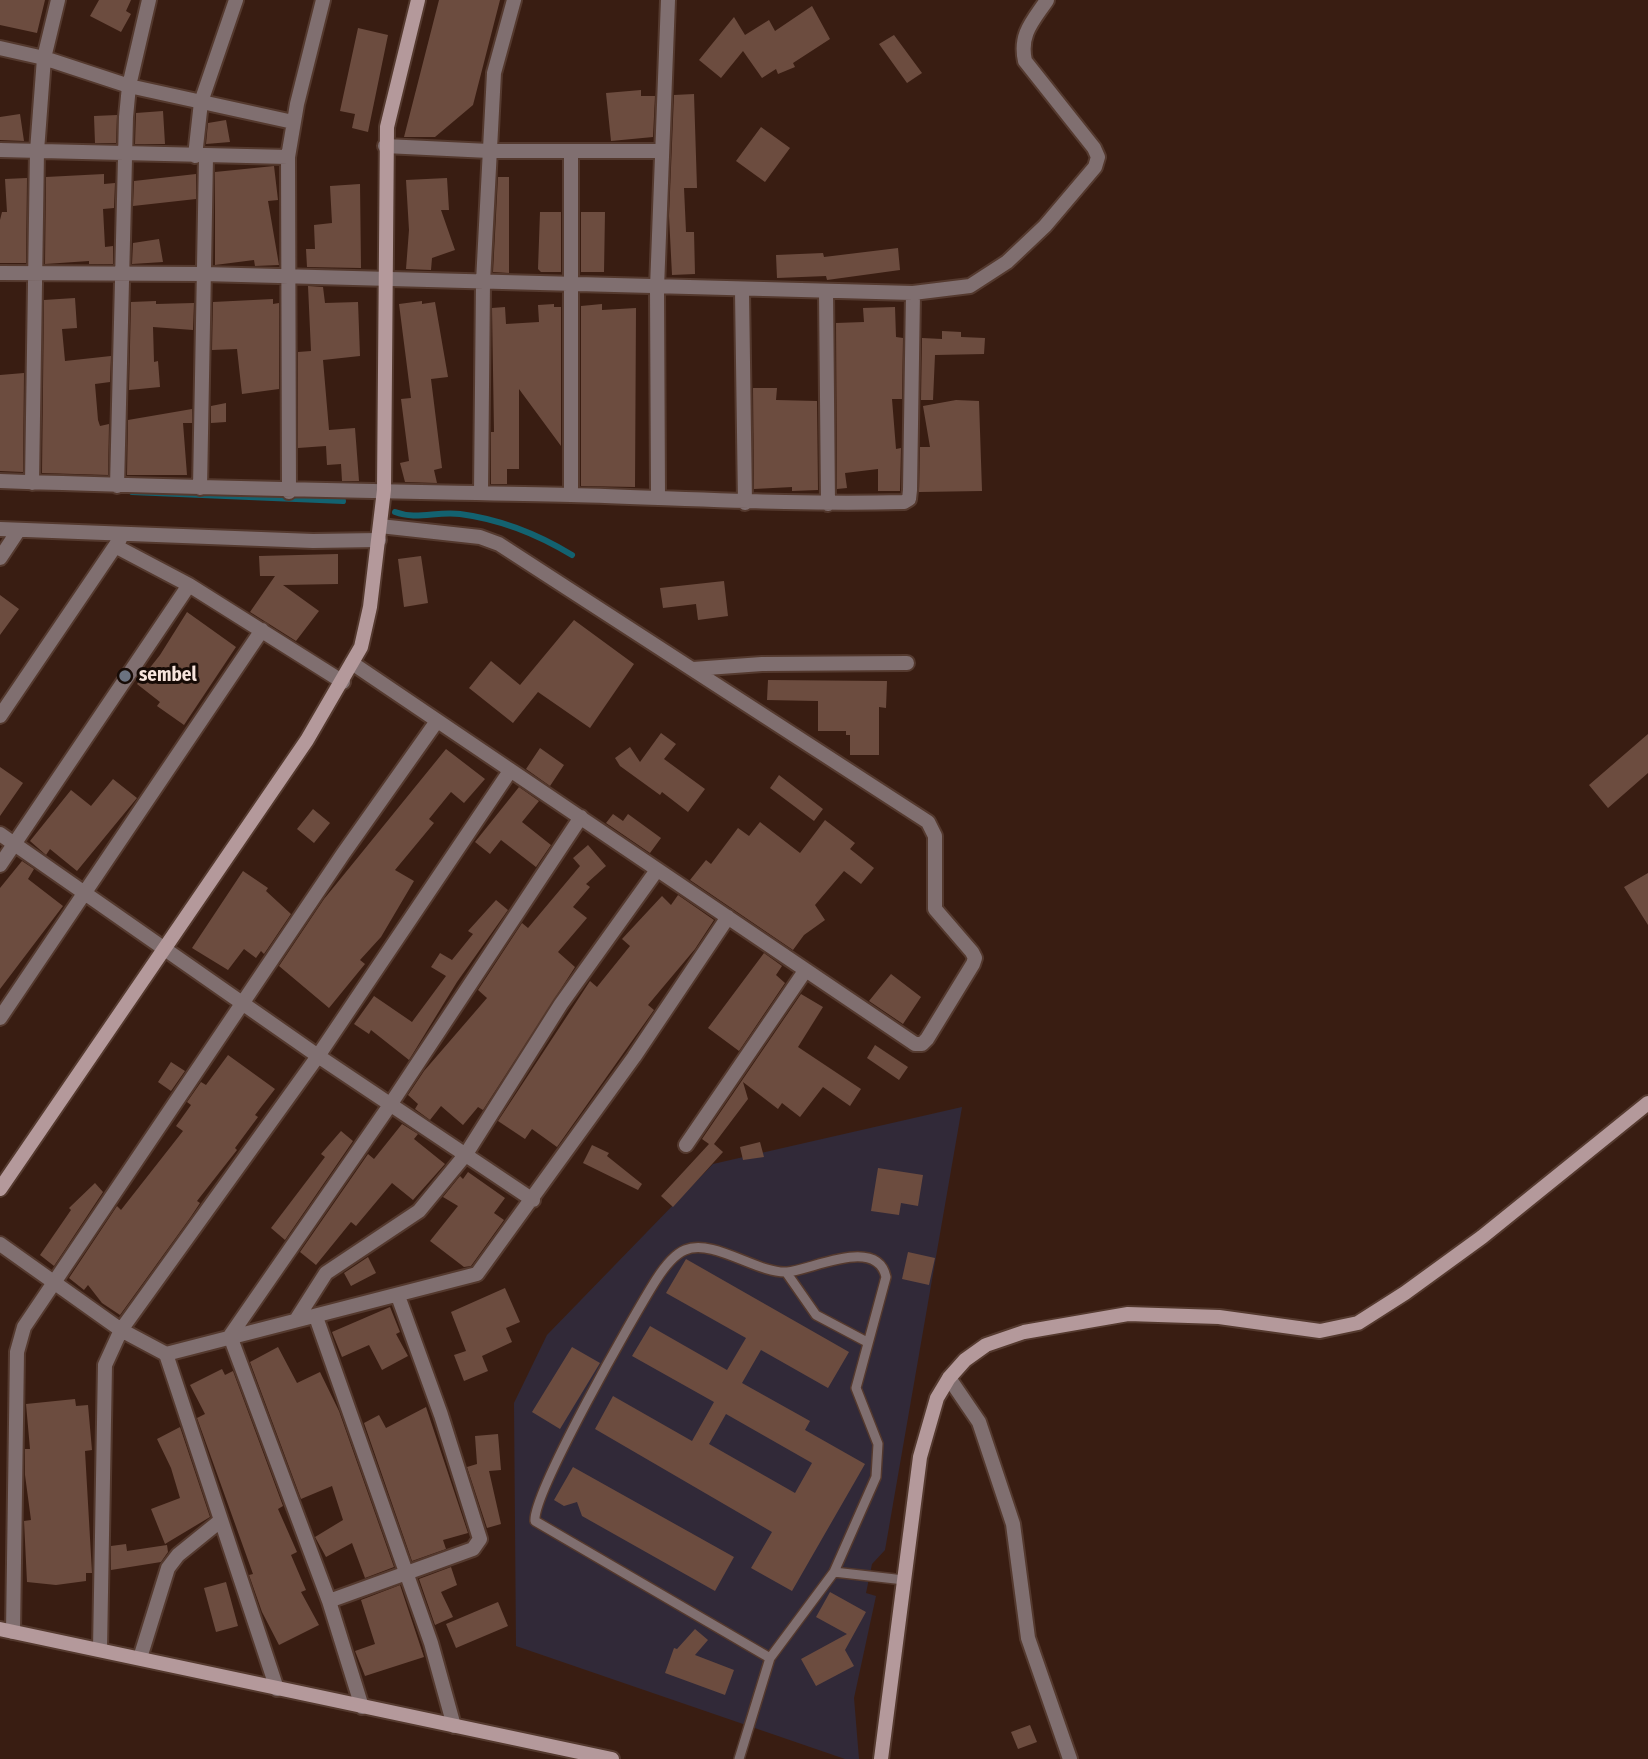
<!DOCTYPE html>
<html>
<head>
<meta charset="utf-8">
<style>
  body { margin:0 }
  canvas { display:block; background:#391d12 }
</style>
</head>
<body>
<canvas width="1648" height="1759"></canvas>
<script>
const context = document.querySelector('canvas').getContext('2d');
context.lineJoin = 'round';
function paint(path, color) {
  context.fillStyle = color;
  context.fill(path, 'evenodd');
}
function strokePath(path, color, width, dash) {
  context.strokeStyle = color;
  context.lineWidth = width;
  context.lineCap = dash ? 'butt' : 'round';
  context.setLineDash(dash || []);
  context.stroke(path);
}
function label(font, color, halo, rows, align = 'center') {
  context.font = font + ' "Fira Sans Condensed",sans-serif';
  context.lineWidth = 6;
  context.setLineDash([]);
  context.textBaseline = 'middle';
  context.strokeStyle = halo;
  context.fillStyle = color;
  for (const [text, x, y, turn = 0] of rows) {
    context.save();
    context.translate(x, y);
    context.rotate((+turn || 0) * Math.PI / 180);
    context.textAlign = isNaN(turn) ? turn : align;
    if (halo) context.strokeText(text, 0, 0);
    context.fillText(text, 0, 0);
    context.restore();
  }
}
paint(new Path2D(`
  M 962,1107 L 885,1550 L 872,1564 L 866,1593 L 876,1596 L 854,1698 L 859,1759 L 845,1759 L 516,1646 L 514,1403 L 547,1335 L 713,1164 Z`), '#312938');
strokePath(new Path2D(`
  M 132,492 L 343,501
  M 395,512 C 416,520 437,511 460,514 C 499,519 539,535 572,555`), '#136270', 6);
paint(new Path2D(`
  M 0,0 L 45,0 L 37,33 L 0,25 Z
  M 99,0 L 131,0 L 126,11 L 131,14 L 121,32 L 90,16 Z
  M 439,0 L 500,0 L 473,105 L 435,137 L 404,137 Z
  M 812,6 L 830,39 L 793,63 L 795,67 L 778,74 L 776,69 L 762,78 L 743,51 L 721,78 L 699,60 L 734,17 L 745,35 L 769,20 L 775,31 Z
  M 358,28 L 388,35 L 368,132 L 352,128 L 355,114 L 340,111 Z
  M 894,35 L 922,73 L 907,83 L 879,44 Z
  M 641,90 L 641,96 L 655,96 L 653,137 L 611,141 L 606,93 Z
  M 694,94 L 697,188 L 684,188 L 686,232 L 694,232 L 695,274 L 672,275 L 669,216 L 674,95 Z
  M 163,111 L 165,144 L 135,144 L 136,113 Z
  M 20,114 L 24,141 L 0,140 L 0,117 Z
  M 117,115 L 116,143 L 95,143 L 94,116 Z
  M 226,120 L 230,142 L 206,144 L 208,123 Z
  M 761,127 L 790,148 L 765,182 L 736,161 Z
  M 274,166 L 278,200 L 268,201 L 279,265 L 255,266 L 254,260 L 215,265 L 215,172 Z
  M 104,174 L 104,184 L 115,183 L 114,208 L 103,209 L 105,247 L 113,246 L 113,264 L 89,264 L 89,261 L 45,264 L 46,177 Z
  M 196,174 L 196,199 L 133,206 L 134,181 Z
  M 498,177 L 509,177 L 509,273 L 493,272 Z
  M 27,178 L 26,263 L 0,263 L 0,220 L 2,212 L 7,212 L 5,179 Z
  M 447,178 L 449,210 L 441,210 L 455,250 L 432,258 L 431,270 L 406,269 L 409,230 L 406,180 Z
  M 360,184 L 361,268 L 307,267 L 306,249 L 315,249 L 314,225 L 332,223 L 330,186 Z
  M 540,212 L 561,212 L 561,272 L 541,272 L 538,269 Z
  M 581,212 L 605,212 L 604,272 L 581,272 Z
  M 159,239 L 163,262 L 132,264 L 133,243 Z
  M 898,248 L 900,270 L 827,280 L 826,276 L 777,278 L 776,255 L 823,253 L 824,257 Z
  M 308,286 L 323,287 L 325,303 L 358,302 L 360,356 L 323,360 L 329,430 L 355,428 L 359,481 L 342,481 L 341,464 L 327,465 L 326,446 L 298,448 L 298,352 L 311,351 Z
  M 75,298 L 77,328 L 62,329 L 65,361 L 111,356 L 110,382 L 95,384 L 98,420 L 100,426 L 109,424 L 108,475 L 42,473 L 44,300 Z
  M 273,299 L 273,304 L 279,303 L 279,389 L 242,394 L 237,349 L 212,350 L 213,302 Z
  M 156,301 L 156,304 L 194,303 L 193,330 L 153,327 L 154,362 L 158,361 L 160,387 L 129,390 L 131,302 Z
  M 422,301 L 422,304 L 435,302 L 448,377 L 431,379 L 442,468 L 434,470 L 437,483 L 405,482 L 400,463 L 409,461 L 401,399 L 411,398 L 399,304 Z
  M 554,304 L 554,307 L 561,307 L 561,446 L 519,389 L 519,469 L 507,469 L 507,484 L 491,484 L 491,432 L 494,432 L 492,308 L 505,307 L 506,324 L 539,322 L 538,305 Z
  M 602,304 L 602,310 L 636,308 L 635,487 L 581,486 L 581,306 Z
  M 895,307 L 896,337 L 903,338 L 902,399 L 892,399 L 896,449 L 901,448 L 900,491 L 878,491 L 878,469 L 845,473 L 847,488 L 837,489 L 836,323 L 864,322 L 863,308 Z
  M 942,331 L 961,332 L 961,337 L 985,338 L 984,354 L 935,355 L 933,400 L 921,400 L 922,338 L 942,339 Z
  M 24,373 L 23,472 L 0,471 L 0,375 Z
  M 753,388 L 777,388 L 776,400 L 817,401 L 818,490 L 792,491 L 792,487 L 754,489 Z
  M 956,400 L 979,401 L 982,491 L 919,492 L 920,447 L 930,447 L 923,406 Z
  M 226,403 L 226,422 L 211,423 L 211,406 Z
  M 192,409 L 192,423 L 183,423 L 187,475 L 127,475 L 128,420 Z
  M 338,554 L 338,584 L 283,585 L 319,611 L 296,641 L 250,612 L 275,576 L 260,576 L 259,556 Z
  M 421,556 L 428,603 L 404,607 L 398,559 Z
  M 724,581 L 728,616 L 698,620 L 696,604 L 663,608 L 660,588 Z
  M 0,595 L 19,609 L 0,635 Z
  M 187,612 L 236,647 L 184,725 L 157,706 L 160,702 L 137,684 L 160,655 Z
  M 574,620 L 634,664 L 590,728 L 538,692 L 513,723 L 469,688 L 491,661 L 520,685 Z
  M 768,680 L 887,681 L 886,708 L 879,707 L 879,755 L 850,755 L 850,735 L 846,735 L 846,731 L 818,731 L 818,701 L 767,700 Z
  M 661,733 L 676,744 L 664,759 L 705,789 L 688,812 L 662,792 L 660,795 L 620,766 L 615,758 L 630,747 L 640,762 Z
  M 1648,734 L 1648,773 L 1608,808 L 1589,785 Z
  M 540,748 L 564,765 L 550,786 L 526,769 Z
  M 446,749 L 485,779 L 464,803 L 451,792 L 429,819 L 434,823 L 395,870 L 414,881 L 381,937 L 360,960 L 365,964 L 329,1008 L 279,966 L 324,899 Z
  M 0,767 L 23,783 L 0,816 Z
  M 779,775 L 823,809 L 814,821 L 770,788 Z
  M 113,779 L 137,798 L 77,871 L 50,849 L 46,855 L 30,841 L 71,790 L 91,806 Z
  M 519,787 L 539,801 L 522,822 L 551,845 L 536,867 L 501,840 L 490,854 L 475,842 Z
  M 313,809 L 330,823 L 314,843 L 297,829 Z
  M 613,814 L 623,821 L 628,814 L 661,838 L 650,853 L 606,823 Z
  M 825,820 L 855,843 L 850,849 L 874,868 L 861,884 L 844,871 L 815,905 L 825,920 L 804,935 L 793,950 L 690,880 L 706,860 L 711,864 L 738,828 L 749,836 L 760,822 L 800,853 Z
  M 588,845 L 606,866 L 586,884 L 590,887 L 573,907 L 587,918 L 558,952 L 575,967 L 483,1110 L 478,1107 L 463,1125 L 441,1106 L 430,1120 L 415,1109 L 418,1104 L 408,1095 L 424,1071 L 487,998 L 478,990 L 522,923 L 528,928 L 580,866 L 573,858 Z
  M 22,861 L 34,869 L 28,879 L 63,906 L 0,989 L 0,888 Z
  M 243,871 L 268,888 L 266,891 L 291,914 L 264,954 L 261,951 L 256,958 L 244,949 L 228,970 L 192,948 Z
  M 1648,873 L 1648,925 L 1624,887 Z
  M 678,895 L 714,920 L 695,949 L 648,1005 L 654,1010 L 557,1147 L 532,1129 L 525,1139 L 498,1121 L 590,981 L 597,987 L 630,946 L 622,939 L 662,896 L 671,905 Z
  M 496,900 L 508,910 L 457,982 L 409,1060 L 371,1030 L 369,1034 L 354,1024 L 374,996 L 412,1022 L 446,976 L 431,967 L 440,953 L 452,960 L 473,934 L 468,931 Z
  M 764,953 L 782,966 L 776,975 L 785,983 L 739,1051 L 708,1028 Z
  M 891,974 L 921,997 L 903,1024 L 869,1001 Z
  M 801,994 L 823,1007 L 798,1047 L 861,1089 L 850,1106 L 823,1087 L 800,1117 L 782,1103 L 778,1109 L 743,1082 L 748,1099 L 714,1144 L 723,1152 L 673,1207 L 661,1196 L 709,1144 L 702,1139 Z
  M 875,1045 L 908,1067 L 899,1080 L 867,1058 Z
  M 228,1055 L 275,1089 L 255,1115 L 258,1117 L 235,1148 L 237,1150 L 197,1201 L 200,1203 L 190,1218 L 120,1315 L 102,1303 L 88,1285 L 84,1290 L 69,1278 L 117,1206 L 121,1210 L 183,1131 L 176,1126 L 191,1105 L 187,1102 L 201,1082 L 206,1085 Z
  M 171,1062 L 185,1071 L 171,1091 L 158,1082 Z
  M 402,1124 L 418,1134 L 414,1139 L 445,1164 L 413,1200 L 392,1183 L 356,1226 L 351,1222 L 316,1265 L 300,1252 L 368,1154 L 374,1159 Z
  M 341,1131 L 353,1141 L 285,1240 L 271,1228 L 325,1157 L 321,1154 Z
  M 760,1142 L 764,1157 L 743,1160 L 740,1147 Z
  M 592,1145 L 609,1153 L 607,1156 L 642,1184 L 638,1190 L 583,1163 Z
  M 878,1168 L 923,1175 L 918,1206 L 901,1203 L 899,1215 L 871,1211 Z
  M 468,1172 L 505,1198 L 494,1213 L 504,1220 L 471,1266 L 464,1267 L 430,1241 L 458,1206 L 443,1197 L 460,1176 L 463,1179 Z
  M 95,1183 L 103,1192 L 54,1266 L 40,1255 L 71,1210 L 69,1208 Z
  M 908,1252 L 935,1258 L 929,1285 L 902,1279 Z
  M 368,1257 L 376,1273 L 351,1286 L 344,1273 Z
  M 686,1259 L 849,1352 L 828,1388 L 761,1350 L 742,1383 L 810,1421 L 805,1430 L 865,1464 L 792,1591 L 751,1568 L 772,1532 L 595,1429 L 613,1396 L 692,1441 L 714,1402 L 632,1356 L 650,1326 L 727,1370 L 746,1338 L 666,1293 ZM 726,1414 L 812,1463 L 795,1493 L 709,1444 Z
  M 505,1288 L 520,1322 L 506,1328 L 512,1342 L 482,1356 L 488,1371 L 464,1381 L 454,1355 L 466,1351 L 451,1312 Z
  M 390,1307 L 400,1332 L 396,1334 L 408,1356 L 382,1370 L 369,1345 L 342,1357 L 332,1332 Z
  M 278,1347 L 297,1383 L 320,1372 L 339,1411 L 394,1567 L 365,1578 L 352,1543 L 326,1557 L 315,1537 L 343,1520 L 332,1486 L 301,1499 L 250,1362 Z
  M 572,1347 L 600,1363 L 560,1429 L 532,1412 Z
  M 222,1369 L 225,1375 L 233,1371 L 283,1506 L 278,1509 L 297,1552 L 291,1555 L 306,1590 L 301,1592 L 319,1625 L 279,1645 L 262,1612 L 249,1575 L 253,1574 L 197,1418 L 205,1414 L 190,1385 Z
  M 75,1399 L 76,1406 L 88,1405 L 92,1450 L 85,1451 L 92,1573 L 86,1573 L 86,1581 L 56,1585 L 27,1582 L 24,1521 L 31,1520 L 25,1475 L 25,1449 L 30,1449 L 26,1404 Z
  M 426,1407 L 468,1533 L 443,1540 L 446,1549 L 412,1561 L 364,1423 L 379,1415 L 386,1428 Z
  M 180,1427 L 210,1517 L 165,1544 L 151,1509 L 180,1498 L 171,1468 L 157,1439 Z
  M 498,1434 L 501,1470 L 489,1471 L 501,1524 L 487,1528 L 467,1467 L 477,1464 L 475,1436 Z
  M 573,1467 L 734,1557 L 715,1591 L 582,1516 L 577,1502 L 564,1506 L 554,1500 Z
  M 126,1544 L 127,1551 L 167,1545 L 168,1552 L 161,1562 L 111,1570 L 111,1546 Z
  M 451,1567 L 457,1585 L 441,1592 L 453,1617 L 435,1625 L 419,1579 Z
  M 226,1582 L 238,1626 L 216,1632 L 204,1588 Z
  M 400,1585 L 424,1657 L 365,1676 L 355,1651 L 375,1644 L 361,1600 Z
  M 830,1592 L 866,1612 L 845,1650 L 854,1666 L 816,1686 L 801,1659 L 847,1634 L 816,1617 Z
  M 498,1602 L 508,1626 L 456,1648 L 446,1624 Z
  M 695,1629 L 708,1640 L 695,1655 L 734,1670 L 725,1695 L 665,1673 L 674,1648 L 677,1649 Z
  M 1030,1725 L 1037,1742 L 1018,1749 L 1011,1732 Z`), '#6c4c3f');
const lane = new Path2D(`
  M 786,1272 L 816,1315 L 867,1342
  M 834,1572 L 904,1580
  M 739,1759 L 770,1658 L 834,1572 L 876,1477 L 878,1444 L 856,1388 L 886,1277 C 877,1236 812,1270 787,1272 C 758,1274 713,1238 685,1250 C 673,1255 663,1269 656,1280 C 635,1313 532,1494 535,1521 L 770,1658`);
const street = new Path2D(`
  M 0,48 L 44,58 L 129,86 L 293,122
  M 385,146 L 489,151 L 661,151
  M 0,150 L 288,157
  M 571,151 L 571,495
  M 195,156 L 201,102 L 236,0
  M 0,273 L 204,274 L 913,293 L 970,286 L 1007,262 L 1045,226 L 1095,167 L 1098,157 L 1094,148 L 1025,61 C 1019,34 1033,21 1047,0
  M 742,291 L 745,503
  M 826,291 L 828,504
  M 0,481 C 190,488 380,491 571,495 C 682,498 792,505 904,502 L 909,499 L 910,490 L 913,293
  M 32,483 L 37,151 L 44,58 L 58,0
  M 117,486 L 126,117 L 129,86 L 149,0
  M 200,488 L 206,157
  M 289,492 L 288,157 L 297,104 L 323,0
  M 481,493 L 483,282 L 494,73 L 514,0
  M 658,497 L 657,288 L 668,0
  M 0,529 L 313,541 L 379,540
  M 117,547 L 189,585 L 343,682
  M 0,558 L 18,531
  M 352,663 L 915,1044 L 922,1044 L 927,1039 L 973,964 L 975,958 L 972,952 L 935,909 L 935,836 L 928,822 L 499,544 L 480,537 L 380,526
  M 693,669 L 762,664 L 907,663
  M 0,716 L 120,539
  M 0,834 L 318,1056 L 533,1200
  M 0,865 L 189,585
  M 0,1018 L 262,630
  M 686,1145 L 805,971
  M 0,1244 L 121,1330 L 166,1354 L 477,1274 L 634,1057 L 728,917
  M 316,1317 L 431,1643 L 454,1726
  M 296,1320 L 326,1273 L 419,1211 L 466,1154 L 561,1004 L 657,870
  M 166,1354 L 277,1689
  M 949,1378 L 979,1422 L 1013,1524 L 1028,1638 L 1070,1759
  M 329,1601 L 473,1549 L 480,1539 L 441,1415 L 398,1296
  M 13,1632 L 17,1352 L 24,1327 L 343,854 L 437,721
  M 100,1649 L 105,1365 L 121,1330 L 318,1056 L 510,771
  M 140,1658 L 168,1568 L 178,1555 L 220,1521
  M 362,1707 L 329,1601 L 230,1336 L 390,1105 L 581,817`);
const secondary = new Path2D(`
  M 0,1189 L 307,740 L 361,647 L 370,607 L 384,490 L 387,127 L 418,0
  M 0,1629 L 612,1759
  M 881,1759 L 920,1457 L 937,1398 L 949,1378 L 965,1360 L 986,1345 L 1024,1332 L 1128,1314 L 1219,1317 L 1320,1331 L 1358,1323 L 1405,1293 L 1482,1237 L 1648,1103`);
strokePath(lane, '#54392e', 12);
strokePath(street, '#54392e', 18);
strokePath(secondary, '#54392e', 18);
strokePath(lane, '#806f70', 9);
strokePath(street, '#806f70', 14);
strokePath(secondary, '#b4999b', 14);
for (const [x, y, r, color] of [
  [125,676,7,"#6b7280"]
]) {
  const dot = new Path2D();
  dot.arc(x, y, r, 0, 2 * Math.PI);
  context.fillStyle = color;
  context.fill(dot);
  strokePath(dot, '#170b06', 2.5);
}
label('bold 19px', '#f7e4dc', '#170b06', [
  ["sembel",139,676]
], 'left');
</script>
</body>
</html>
